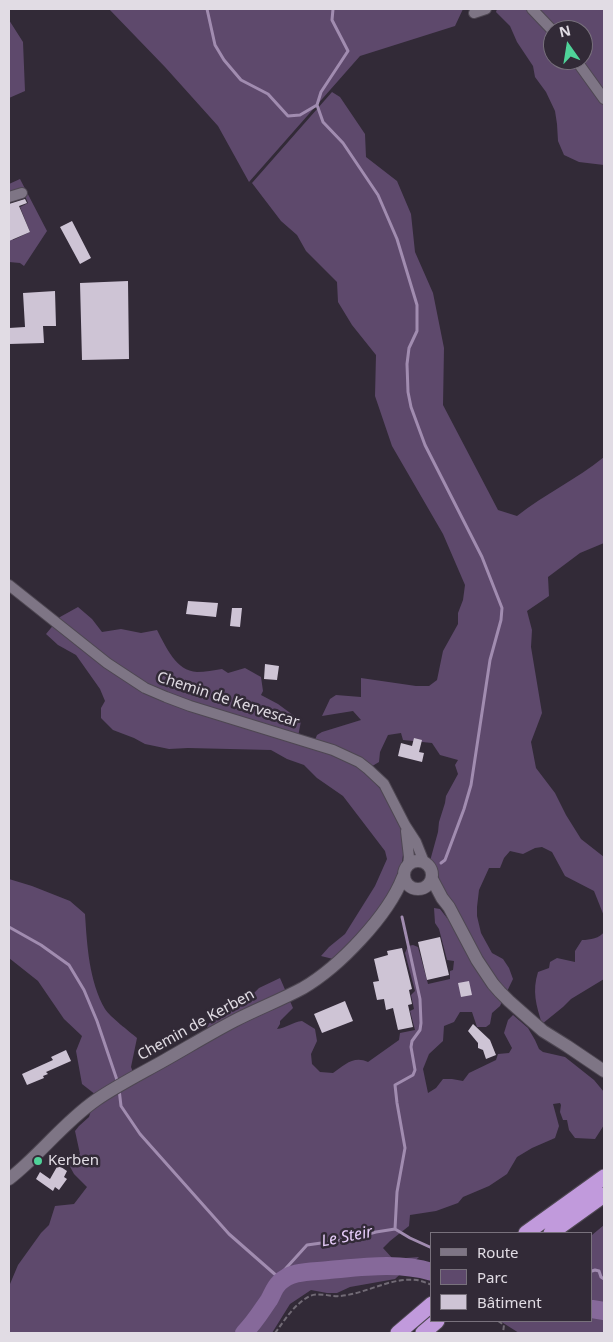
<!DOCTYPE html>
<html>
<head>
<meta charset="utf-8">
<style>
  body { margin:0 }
  #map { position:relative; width:613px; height:1342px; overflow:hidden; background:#322a37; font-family:"Noto Sans",sans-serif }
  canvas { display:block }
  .frame { position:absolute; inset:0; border:10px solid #e1dce4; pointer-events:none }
  .legend { position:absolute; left:430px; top:1232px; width:162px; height:90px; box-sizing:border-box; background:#322a37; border:1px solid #78717c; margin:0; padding:6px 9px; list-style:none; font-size:15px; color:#e1dce4 }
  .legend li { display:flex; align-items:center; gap:10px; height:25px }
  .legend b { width:25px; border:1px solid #78717c }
  .north { position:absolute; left:543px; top:20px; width:50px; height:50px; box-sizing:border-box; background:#322a37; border:1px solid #78717c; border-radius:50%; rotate:347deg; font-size:14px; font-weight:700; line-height:20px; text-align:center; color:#e1dce4 }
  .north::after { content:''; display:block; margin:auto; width:18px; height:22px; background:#4fd399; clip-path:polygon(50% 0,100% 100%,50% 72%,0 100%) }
</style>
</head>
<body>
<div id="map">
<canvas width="613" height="1342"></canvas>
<div class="frame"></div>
<ul class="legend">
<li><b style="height:6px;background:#7e7585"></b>Route</li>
<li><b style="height:14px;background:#5e496c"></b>Parc</li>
<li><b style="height:14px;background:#cec4d5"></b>Bâtiment</li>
</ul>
<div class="north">N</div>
</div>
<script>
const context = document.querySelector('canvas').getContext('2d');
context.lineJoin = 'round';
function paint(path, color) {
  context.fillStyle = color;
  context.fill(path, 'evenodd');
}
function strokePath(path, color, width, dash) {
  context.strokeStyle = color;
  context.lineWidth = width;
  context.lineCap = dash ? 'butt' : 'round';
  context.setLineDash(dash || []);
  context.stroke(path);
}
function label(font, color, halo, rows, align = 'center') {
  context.font = font + ' "Noto Sans",sans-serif';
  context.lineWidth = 5;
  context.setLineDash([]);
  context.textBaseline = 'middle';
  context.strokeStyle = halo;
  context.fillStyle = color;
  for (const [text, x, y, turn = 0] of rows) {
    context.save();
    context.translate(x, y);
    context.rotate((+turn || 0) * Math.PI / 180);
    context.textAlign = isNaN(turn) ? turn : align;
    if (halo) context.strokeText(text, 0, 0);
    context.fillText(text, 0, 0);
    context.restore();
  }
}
paint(new Path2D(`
  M 109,9 L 463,9 L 455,26 L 360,56 L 249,182 L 218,126 L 165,67 Z
  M 497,9 L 604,9 L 604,165 L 579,162 L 564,155 L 558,141 L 557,124 L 555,111 L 546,92 L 535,77 L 533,66 L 517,42 L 510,26 L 496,12 ZM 553,30 L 583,30 L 583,60 L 553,60 Z
  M 9,20 L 23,42 L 25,91 L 9,98 Z
  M 332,92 L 340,97 L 365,134 L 366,157 L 397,181 L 411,214 L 415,252 L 433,293 L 444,348 L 443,405 L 498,510 L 517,516 C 545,494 577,479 604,457 L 604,543 L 580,553 L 548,577 L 549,596 L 527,611 L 532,630 L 531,647 L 542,713 L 531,742 L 536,768 L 555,793 L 566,815 L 581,839 L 604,857 L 604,916 L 594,891 L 565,876 L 552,852 L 542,847 L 535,848 L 523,854 L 510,851 L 504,858 L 500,868 L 489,868 L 479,890 L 477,907 L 477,916 L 481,933 L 492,953 L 503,959 L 509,968 L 513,979 L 500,1006 L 492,1013 L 490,1024 L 486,1027 L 477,1027 L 472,1012 L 460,1012 L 454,1022 L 444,1026 L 443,1041 L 429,1054 L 423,1069 L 428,1093 L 436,1088 L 443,1079 L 452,1079 L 463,1081 L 469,1073 L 496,1060 L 498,1054 L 509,1053 L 512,1048 L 504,1033 L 508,1020 L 513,1015 L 528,1028 L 535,1040 L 539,1049 L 543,1052 L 565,1057 L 594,1080 L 604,1092 L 604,1125 L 595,1139 L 575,1138 L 569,1130 L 567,1120 L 563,1120 L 560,1112 L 561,1105 L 560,1103 L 553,1104 L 559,1126 L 555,1138 L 532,1148 L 517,1157 L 507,1174 L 489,1186 L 463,1197 L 458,1203 L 436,1211 L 410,1215 L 409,1226 L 390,1241 L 383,1248 L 393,1259 L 419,1257 L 395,1279 L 350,1287 L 337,1293 L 327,1293 L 311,1290 L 290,1304 L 272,1333 L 9,1333 L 9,1281 L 10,1284 L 18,1265 L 41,1233 L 49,1225 L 55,1206 L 74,1204 L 87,1187 L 74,1174 L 68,1163 L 80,1154 L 75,1131 L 79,1126 L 89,1117 L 96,1095 L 82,1084 L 76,1051 L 82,1036 L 64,1019 L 38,981 L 9,958 L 9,879 L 32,886 L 70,901 L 85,914 C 87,945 89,981 105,1009 C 110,1017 129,1031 137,1038 L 131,1067 L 137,1082 L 209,1040 L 207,1025 L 225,1011 L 253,994 L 259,988 L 280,978 L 293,1008 L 280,1021 L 280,1024 L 277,1029 C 286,1028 293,1022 302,1021 L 315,1029 L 317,1041 L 311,1054 L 312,1064 L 320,1072 L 333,1073 C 344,1065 354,1055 368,1062 L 399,1040 L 400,1033 L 415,1030 L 410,1011 L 414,1009 L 411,995 L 415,991 L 405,953 L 408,946 L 413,945 L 418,947 L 428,984 L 450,979 L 450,971 L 453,970 L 454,961 L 447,960 L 439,929 L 435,923 L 434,908 L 440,909 L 447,918 L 452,912 L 440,885 L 437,870 L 430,861 L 438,832 L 439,822 L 445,803 L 446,796 L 458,774 L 455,765 L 458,760 L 440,755 L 432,743 L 403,740 L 401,733 L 388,735 L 380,752 L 379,762 L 364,771 L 386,795 L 403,826 L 405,841 L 402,862 L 395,885 L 369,924 L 333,959 L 321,956 L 329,947 L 345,934 L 375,886 L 387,859 L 385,851 L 343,796 L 317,778 L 304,765 L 287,759 L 271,750 L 188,748 L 169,749 L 145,744 L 134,738 L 113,730 L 101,718 L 101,708 L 105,701 L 100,689 L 76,655 L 58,645 L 46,634 L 60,617 L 78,607 L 92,619 L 102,632 L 121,629 L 141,633 L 157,630 C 166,647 176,671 197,672 C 205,672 214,670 222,669 L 228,673 L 245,668 L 261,677 L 263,691 L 261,695 L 278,704 L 301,721 L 297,742 L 312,747 L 317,735 L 322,732 L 361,720 L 353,711 L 322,716 L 330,699 L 336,695 L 361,697 L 361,678 L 416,686 L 429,686 L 437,680 L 443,651 L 458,624 L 458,613 L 463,600 L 465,585 L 443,534 L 392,446 L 375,396 L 376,355 L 352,325 L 338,302 L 337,282 L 306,251 L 297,235 L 281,221 L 252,183 Z
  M 20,179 L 47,231 L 24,266 L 20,263 L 9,262 L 9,233 L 10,233 L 13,240 L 30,232 L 20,207 L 28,203 L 24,194 L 9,200 L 9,184 Z
  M 604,932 L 604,979 L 571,999 L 563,1007 L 542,1024 C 536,1005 532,991 538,972 L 549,968 L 550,962 L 557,958 L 575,962 L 575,951 L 582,940 C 590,940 600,938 604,932 Z
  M 604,1225 L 604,1333 L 519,1333 L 500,1321 L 592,1321 L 592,1235 Z`), '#5e496c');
strokePath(new Path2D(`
  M 207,9 L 215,45 L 224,60 L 241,80 L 268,94 L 288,116 L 300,115 L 317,105 L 321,92 L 348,51 L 332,20 L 333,9
  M 317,105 L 323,122 L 343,143 L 378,195 L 397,239 L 417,305 L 417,331 L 409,348 L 407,364 L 408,392 L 411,407 L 425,445 L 482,557 L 502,608 L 501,620 L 490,660 L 471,785 L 464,809 L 445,860 L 441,863
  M 9,927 L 41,945 L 69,965 L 84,990 L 97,1021 L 118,1083
  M 119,1089 L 121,1106 L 140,1134 L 229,1234 L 278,1277
  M 395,1229 L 397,1192 L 405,1148 L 397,1103 L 395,1085 L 413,1075 L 415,1070 L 411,1047 L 412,1041 L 420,1030 L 421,1023 L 420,999 L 402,917
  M 592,1271 L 595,1270 L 599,1271 L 601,1277 L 604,1279
  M 279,1283 L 278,1277 L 307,1245 L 350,1239 L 376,1232 L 395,1229 L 410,1238 L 432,1248`), '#a18cb0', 3);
strokePath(new Path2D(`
  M 592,1309 L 604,1311
  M 244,1333 C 255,1322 260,1313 269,1300 C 272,1295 274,1288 279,1283 C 291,1270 312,1272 329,1270 C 363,1267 399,1262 432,1272`), '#86699a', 18);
paint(new Path2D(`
  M 25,199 L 27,203 L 19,206 L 30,232 L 9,241 L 9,204 Z
  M 72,221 L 91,258 L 80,264 L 60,227 Z
  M 128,281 L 129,359 L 82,360 L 80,283 Z
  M 55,291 L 56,326 L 43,326 L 44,343 L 9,344 L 9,328 L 25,327 L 23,293 Z
  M 188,601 L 218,603 L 216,617 L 186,614 Z
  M 232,608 L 242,608 L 240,627 L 230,626 Z
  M 265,664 L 279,666 L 277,680 L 264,679 Z
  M 414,738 L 422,740 L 419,752 L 424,753 L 422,762 L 398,756 L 401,743 L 412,746 Z
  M 440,937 L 449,975 L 427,980 L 418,942 Z
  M 402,948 L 412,989 L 409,990 L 412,1004 L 408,1005 L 413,1027 L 398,1030 L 393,1008 L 386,1010 L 384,999 L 377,1000 L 373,982 L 379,981 L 374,959 L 388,955 L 387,951 Z
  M 469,981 L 472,995 L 461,997 L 458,983 Z
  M 345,1001 L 353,1021 L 322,1033 L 314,1014 Z
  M 473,1024 L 490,1040 L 496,1055 L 486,1059 L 483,1050 L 478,1048 L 478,1043 L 468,1031 Z
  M 66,1050 L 71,1061 L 46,1072 L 48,1074 L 43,1076 L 44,1078 L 27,1085 L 22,1074 L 53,1060 L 51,1057 Z
  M 58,1165 L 67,1171 L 64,1177 L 67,1179 L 59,1190 L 55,1187 L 53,1191 L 36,1179 L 40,1172 L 50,1179 Z`), '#cec4d5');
const street = new Path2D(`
  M 532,9 L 553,31
  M 474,13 L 486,9
  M 576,60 L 604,99
  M 9,197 L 22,193
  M 9,585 L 107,663 L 145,688 L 166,697 L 190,706 L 333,750 L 359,762 L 368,769 L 384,784 L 405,825 L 416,842 L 424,862
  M 406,831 L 409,857 L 408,865`);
const secondary = new Path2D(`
  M404 875a14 14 0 1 1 28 0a14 14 0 1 1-28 0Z
  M 432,879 L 442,898 L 449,907 L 477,960 L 493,984 L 500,992 L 509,1001 L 543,1031 L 567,1046 L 604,1071
  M 9,1179 C 40,1155 63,1123 96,1100 C 118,1085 142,1073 165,1060 C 188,1047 211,1033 234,1021 C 257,1009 281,1000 303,988 C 339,967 388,916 403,877`);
const highway = new Path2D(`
  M 526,1233 L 604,1177
  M 551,1233 L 604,1195
  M 398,1333 L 432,1304
  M 423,1333 L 437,1321`);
strokePath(street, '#4e4752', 12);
strokePath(secondary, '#4e4752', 14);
strokePath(highway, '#4e4752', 17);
strokePath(new Path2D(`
  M 498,1321 L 504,1325 L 503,1333
  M 275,1333 C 285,1320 294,1304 310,1296 C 318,1292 331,1297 340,1296 C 366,1294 390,1277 417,1280 C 422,1281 427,1283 432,1285`), '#716a75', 2, [5, 2.5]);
strokePath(street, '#7e7585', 10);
strokePath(secondary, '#7e7585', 12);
strokePath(highway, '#c19adc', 15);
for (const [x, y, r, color] of [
  [38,1161,5,"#4fd399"]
]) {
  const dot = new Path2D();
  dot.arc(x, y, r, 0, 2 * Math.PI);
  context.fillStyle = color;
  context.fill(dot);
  strokePath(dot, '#322a37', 2);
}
label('15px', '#e1dce4', '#322a37', [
  ["Chemin de Kervescar",228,700,18],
  ["Chemin de Kerben",196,1025,-29]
]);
label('15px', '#e1dce4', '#322a37', [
  ["Kerben",48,1161]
], 'left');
label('italic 16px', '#e8cefb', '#322a37', [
  ["Le Steir",347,1237,-11]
]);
</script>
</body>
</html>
